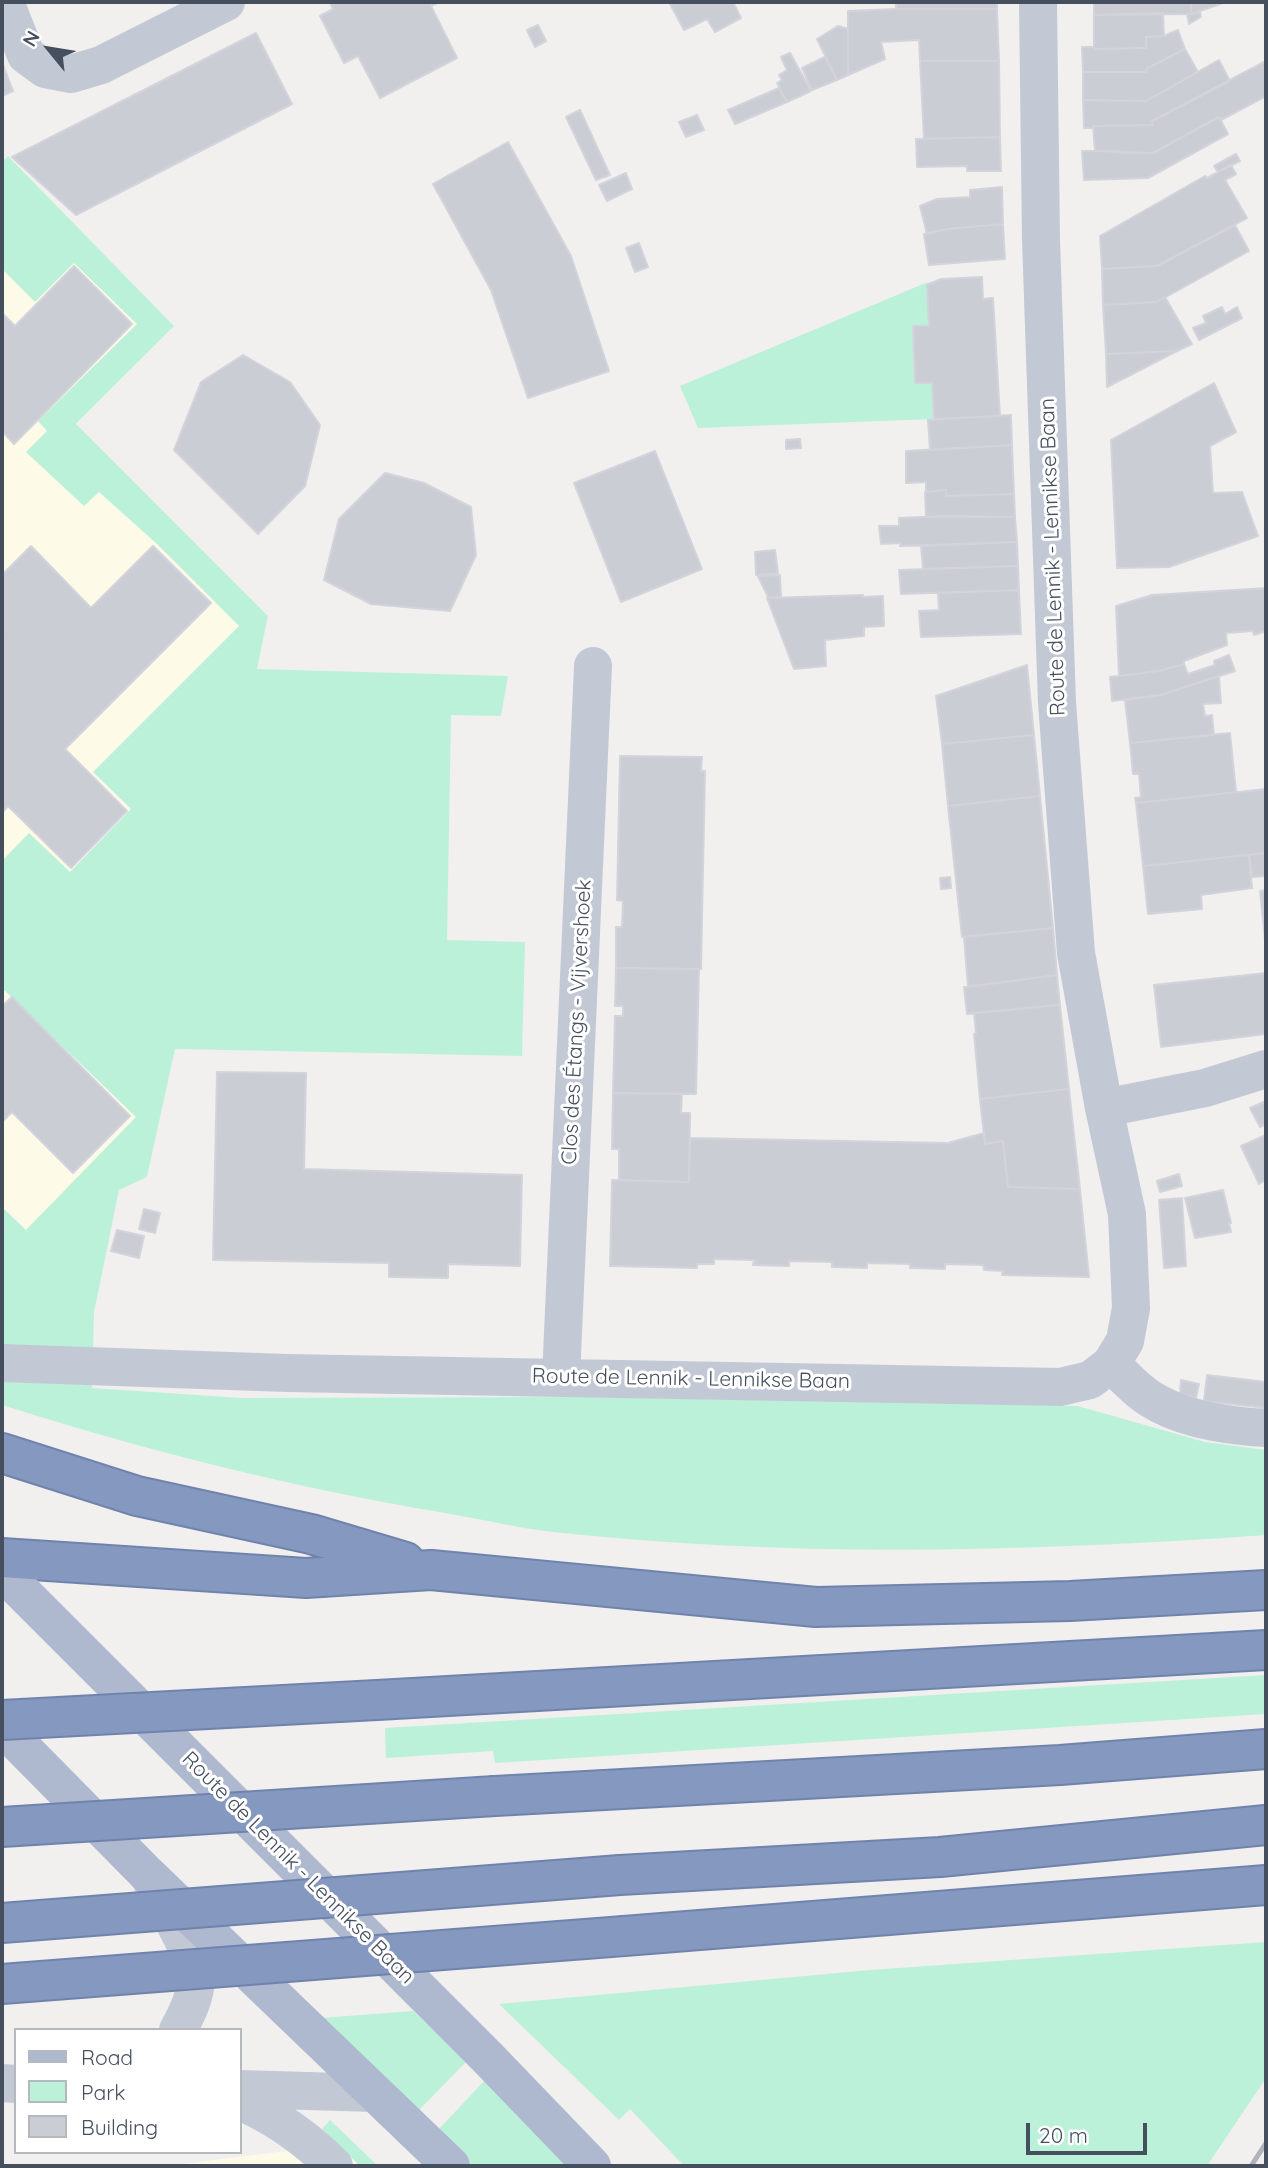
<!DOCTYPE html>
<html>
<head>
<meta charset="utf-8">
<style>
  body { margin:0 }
  #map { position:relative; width:1268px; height:2168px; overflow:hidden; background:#f2efef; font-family:Quicksand,sans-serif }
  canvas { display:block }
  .frame { position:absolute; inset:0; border:4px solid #464f5d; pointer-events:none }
  .legend { position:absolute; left:14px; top:2028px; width:228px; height:126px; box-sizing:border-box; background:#fff; border:2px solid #b5b9be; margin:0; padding:9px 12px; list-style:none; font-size:21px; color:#464f5d }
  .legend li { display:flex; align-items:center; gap:14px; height:35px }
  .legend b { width:35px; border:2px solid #b5b9be }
  .north { position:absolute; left:14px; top:14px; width:70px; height:70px; -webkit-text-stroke:5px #fff; paint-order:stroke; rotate:300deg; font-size:19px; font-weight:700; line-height:28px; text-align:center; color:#464f5d }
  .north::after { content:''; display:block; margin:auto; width:24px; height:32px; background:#464f5d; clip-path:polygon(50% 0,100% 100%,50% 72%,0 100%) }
  .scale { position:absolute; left:1026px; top:2123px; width:121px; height:32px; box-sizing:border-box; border:4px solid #464f5d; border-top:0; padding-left:9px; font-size:21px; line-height:24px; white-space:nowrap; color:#464f5d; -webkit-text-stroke:5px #fff; paint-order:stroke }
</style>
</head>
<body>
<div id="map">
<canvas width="1268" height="2168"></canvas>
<div class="frame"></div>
<ul class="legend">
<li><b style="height:9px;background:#aeb9cf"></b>Road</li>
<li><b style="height:19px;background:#bcf1d9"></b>Park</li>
<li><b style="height:19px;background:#cbcdd5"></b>Building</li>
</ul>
<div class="north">N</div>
<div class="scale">20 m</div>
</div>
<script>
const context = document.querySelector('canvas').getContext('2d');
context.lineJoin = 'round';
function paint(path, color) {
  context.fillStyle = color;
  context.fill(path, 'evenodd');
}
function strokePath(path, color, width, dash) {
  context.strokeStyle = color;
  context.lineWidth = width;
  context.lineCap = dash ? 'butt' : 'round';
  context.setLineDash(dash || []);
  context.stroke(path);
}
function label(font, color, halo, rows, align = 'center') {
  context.font = font + ' Quicksand,sans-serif';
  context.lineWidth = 6;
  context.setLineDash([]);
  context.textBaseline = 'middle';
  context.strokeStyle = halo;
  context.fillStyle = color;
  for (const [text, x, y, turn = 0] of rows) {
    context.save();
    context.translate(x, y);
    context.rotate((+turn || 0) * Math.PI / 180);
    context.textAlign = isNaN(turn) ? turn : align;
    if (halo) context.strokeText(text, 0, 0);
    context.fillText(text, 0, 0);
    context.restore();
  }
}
paint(new Path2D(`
  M 8,156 L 174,326 L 76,425 L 268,616 L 147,1177 L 119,1189 L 94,1313 L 2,1299 L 2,162 Z
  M 322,2129 L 360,2166 L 166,2166 L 302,2149 Z`), '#fdfae8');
paint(new Path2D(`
  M 8,156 L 174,326 L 76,424 L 268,616 L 257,669 L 508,676 L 501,716 L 451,715 L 447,940 L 525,942 L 522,1056 L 175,1049 L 147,1177 L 119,1190 L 94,1313 L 92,1388 L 242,1398 L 587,1397 L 1078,1406 L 1205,1442 L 1266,1450 L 1266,1535 C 1028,1552 790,1558 553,1532 C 517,1528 481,1519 445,1513 C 295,1488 147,1451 2,1405 L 2,1207 L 26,1230 L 136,1117 L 2,988 L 2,861 L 29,833 L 70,872 L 131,809 L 93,772 L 239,626 L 157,544 L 99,492 L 84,506 L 26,452 L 47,431 L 38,421 L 137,324 L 74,263 L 35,302 L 2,269 L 2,162 Z
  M 941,279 L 927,285 L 929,326 L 913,327 L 915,383 L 932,383 L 934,419 L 698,428 L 680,386 L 923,284 Z
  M 1266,1675 L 1266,1714 L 495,1763 L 493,1751 L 386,1758 L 385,1728 Z
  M 1266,1942 L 1266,2078 L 1207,2166 L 684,2166 L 630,2109 L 619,2120 L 499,2004 L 870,1970 Z
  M 413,2011 L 467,2061 L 418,2111 L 321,2018 Z
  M 487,2078 L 573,2166 L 473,2166 L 438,2130 Z
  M 330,2120 L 378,2166 L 360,2166 L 322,2129 Z`), '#bcf1d9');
const building = new Path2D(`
  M 330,2 L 440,2 L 431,6 L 457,58 L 380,98 L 358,56 L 344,63 L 320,16 L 333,9 Z
  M 669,2 L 733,2 L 741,18 L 715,32 L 707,19 L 684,30 Z
  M 896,2 L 997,2 L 997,9 L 896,9 Z
  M 1094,2 L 1191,2 L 1191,14 L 1094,15 Z
  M 1191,2 L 1226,2 L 1191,14 Z
  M 896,9 L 997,9 L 999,61 L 920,61 L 919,40 L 881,42 L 885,59 L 848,75 L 848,11 Z
  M 1200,12 L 1201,17 L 1189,24 L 1187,14 Z
  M 1163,13 L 1164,36 L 1146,37 L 1146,48 L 1094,49 L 1094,15 Z
  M 538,25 L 546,41 L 535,47 L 527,30 Z
  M 838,26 L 848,29 L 848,75 L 837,80 L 817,39 Z
  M 1178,30 L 1185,49 L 1146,69 L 1146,72 L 1083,72 L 1082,47 L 1094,47 L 1094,49 L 1146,48 L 1146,37 L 1164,36 Z
  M 256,33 L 292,104 L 76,215 L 12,157 Z
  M 1185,49 L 1198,72 L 1146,101 L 1083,100 L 1083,72 L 1146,72 L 1146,69 Z
  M 790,53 L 811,91 L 787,102 L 777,83 L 782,80 L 779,75 L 787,70 L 781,57 Z
  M 825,57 L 837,80 L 812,90 L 802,68 Z
  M 1219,60 L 1230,81 L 1152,121 L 1153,125 L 1093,126 L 1094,128 L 1084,128 L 1083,100 L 1146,101 Z
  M 920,61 L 999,61 L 1000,137 L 924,139 Z
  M 1266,61 L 1266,96 L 1221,120 L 1219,117 L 1153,153 L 1095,151 L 1093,126 L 1153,125 L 1152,121 Z
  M 2,62 L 13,91 L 2,96 Z
  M 779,88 L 787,102 L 735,124 L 728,110 Z
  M 580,110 L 610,175 L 596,180 L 566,117 Z
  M 697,115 L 704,130 L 686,137 L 679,122 Z
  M 1219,117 L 1228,134 L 1148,178 L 1084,180 L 1082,151 L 1120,151 L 1120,153 L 1153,153 Z
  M 1000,137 L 1001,171 L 967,171 L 967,166 L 917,167 L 916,139 Z
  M 508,142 L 571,256 L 609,371 L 528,398 L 491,290 L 433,184 Z
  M 1236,154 L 1240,161 L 1218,172 L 1214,166 Z
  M 1231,165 L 1236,174 L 1225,180 L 1247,218 L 1157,266 L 1102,269 L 1100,236 L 1205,176 L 1207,178 Z
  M 626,173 L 632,189 L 607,201 L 599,185 Z
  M 1002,187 L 1003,224 L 947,229 L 927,234 L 920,206 L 937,199 L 970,197 L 970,190 Z
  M 1003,224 L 1005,259 L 929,265 L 924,234 L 947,229 Z
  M 1235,225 L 1249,251 L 1157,302 L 1103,305 L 1102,269 L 1157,266 Z
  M 639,243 L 648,267 L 635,272 L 626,248 Z
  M 74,266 L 132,324 L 14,444 L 2,431 L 2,313 L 15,326 Z
  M 982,277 L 983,299 L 993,298 L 1000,416 L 934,419 L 932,383 L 915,383 L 913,326 L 929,326 L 927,285 L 941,279 Z
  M 1165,297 L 1192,344 L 1177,351 L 1106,354 L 1103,305 L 1157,302 Z
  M 1222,307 L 1225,314 L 1237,307 L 1242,318 L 1199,340 L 1193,328 L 1206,323 L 1203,316 Z
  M 1177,351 L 1107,387 L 1106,354 Z
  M 243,355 L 290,382 L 320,425 L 305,486 L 258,534 L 174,450 L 201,382 Z
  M 1214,383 L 1236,432 L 1210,446 L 1213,493 L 1242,492 L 1258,536 L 1169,567 L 1117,568 L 1111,440 Z
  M 1011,415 L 1012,445 L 930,450 L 928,420 Z
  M 800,439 L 801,448 L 786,449 L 786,440 Z
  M 1012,445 L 1014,494 L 946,496 L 946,490 L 926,492 L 926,482 L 906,483 L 906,451 Z
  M 655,451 L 702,569 L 621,602 L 574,483 Z
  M 385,473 L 424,483 L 471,507 L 476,555 L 450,611 L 371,604 L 324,580 L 339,519 Z
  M 946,490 L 946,496 L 1014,494 L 1015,517 L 926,517 L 925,492 Z
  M 944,516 L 1015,517 L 1017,542 L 900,546 L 901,543 L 881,544 L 879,526 L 899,526 L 899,518 Z
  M 1017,542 L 1018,566 L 923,569 L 921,546 Z
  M 31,546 L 91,608 L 153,546 L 211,603 L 65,749 L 127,811 L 71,868 L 8,806 L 2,813 L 2,637 L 4,635 L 2,633 L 2,575 Z
  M 775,550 L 778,573 L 756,575 L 755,552 Z
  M 1018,566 L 1019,590 L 901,594 L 899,570 Z
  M 780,575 L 781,597 L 768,597 L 758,576 Z
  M 1266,588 L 1266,631 L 1254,635 L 1253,631 L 1226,633 L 1227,645 L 1184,661 L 1184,664 L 1159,671 L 1119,676 L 1116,606 L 1152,595 Z
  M 1019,590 L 1021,634 L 921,637 L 919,611 L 939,610 L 938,593 Z
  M 863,595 L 863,597 L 883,596 L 884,626 L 864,627 L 864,636 L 825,640 L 826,666 L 794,669 L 767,598 Z
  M 1229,655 L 1235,671 L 1161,695 L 1112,701 L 1110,677 L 1159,671 L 1184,664 L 1188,674 L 1215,665 L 1214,661 Z
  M 1027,665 L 1034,735 L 942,744 L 936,696 Z
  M 1219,676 L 1221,703 L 1203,704 L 1205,716 L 1212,715 L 1214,735 L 1130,743 L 1125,700 L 1161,695 Z
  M 1230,733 L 1236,792 L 1136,803 L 1135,798 L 1141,797 L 1139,774 L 1133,774 L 1130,743 Z
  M 1034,735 L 1040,796 L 948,806 L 942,744 Z
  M 620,756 L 702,757 L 701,771 L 705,771 L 701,969 L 616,968 L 616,927 L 622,927 L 623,901 L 617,900 Z
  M 1266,789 L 1266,853 L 1143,866 L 1136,803 Z
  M 1040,796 L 1053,928 L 962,937 L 948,806 Z
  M 1266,853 L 1266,876 L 1252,877 L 1249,855 Z
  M 1249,855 L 1252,888 L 1201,895 L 1202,909 L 1148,914 L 1143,866 Z
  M 950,877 L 951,888 L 941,889 L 940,878 Z
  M 1266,890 L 1266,940 L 1265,940 L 1260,891 Z
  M 1053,928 L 1057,975 L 968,987 L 964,937 Z
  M 616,968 L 699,969 L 696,1094 L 613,1093 L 615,1016 L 623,1016 L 623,1006 L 615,1006 Z
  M 1266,973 L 1266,1034 L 1161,1047 L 1154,985 Z
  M 1057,975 L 1060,1005 L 967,1014 L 964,987 Z
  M 12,997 L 130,1116 L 73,1173 L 12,1112 L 2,1122 L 2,1006 Z
  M 1060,1005 L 1069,1089 L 980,1099 L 974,1034 L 976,1033 L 974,1013 Z
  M 217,1072 L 306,1073 L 304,1169 L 522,1175 L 520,1266 L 448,1264 L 448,1278 L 389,1277 L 389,1263 L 213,1260 Z
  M 1069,1089 L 1080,1189 L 1008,1187 L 1003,1141 L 985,1144 L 980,1099 Z
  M 613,1093 L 682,1094 L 681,1113 L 690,1113 L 689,1182 L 619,1180 L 619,1149 L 612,1149 Z
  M 1266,1101 L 1266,1124 L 1260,1127 L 1250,1108 Z
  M 984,1133 L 985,1144 L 1003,1141 L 1008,1187 L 1080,1189 L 1089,1277 L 1002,1275 L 1003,1271 L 984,1270 L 983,1265 L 945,1264 L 945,1269 L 910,1268 L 910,1264 L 867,1263 L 867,1268 L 832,1267 L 832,1262 L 789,1261 L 789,1266 L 753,1265 L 754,1260 L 714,1259 L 714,1264 L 697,1264 L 697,1268 L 610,1266 L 612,1180 L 689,1182 L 690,1138 L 948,1143 Z
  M 1266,1135 L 1266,1180 L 1259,1184 L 1241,1146 Z
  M 1179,1174 L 1182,1186 L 1160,1192 L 1157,1181 Z
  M 1223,1190 L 1231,1223 L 1229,1223 L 1231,1232 L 1195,1238 L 1185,1198 Z
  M 1182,1198 L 1186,1266 L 1164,1268 L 1159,1200 Z
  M 144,1209 L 160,1213 L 155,1233 L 139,1229 Z
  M 117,1230 L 144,1236 L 139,1258 L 111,1251 Z
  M 1207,1375 L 1266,1382 L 1266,1408 L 1204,1401 Z
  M 1181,1380 L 1199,1384 L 1196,1398 L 1180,1394 Z`);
paint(building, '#cbcdd5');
strokePath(building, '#d3d4db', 2);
const highway = new Path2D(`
  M 2,1453 L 137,1496 L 311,1534 L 405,1562
  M 2,1558 L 306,1578 L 431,1570 L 816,1607 L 1070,1601 L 1266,1590
  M 377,1700 L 1266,1650
  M 495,1796 L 1060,1765 L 1266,1749
  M 620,1875 L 940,1857 L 1266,1825
  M 624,1936 L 1266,1885`);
strokePath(highway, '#7083ac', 42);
strokePath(new Path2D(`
  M 5,2 L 26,55 L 45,69 L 71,74 L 101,65 L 226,2
  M 1104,1108 L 1205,1088 L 1266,1069
  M 2,1363 L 287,1373 L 1060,1387 L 1090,1380 L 1111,1364 L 1125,1341 L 1131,1308 L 1127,1214 L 1104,1108 L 1076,953 L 1057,703 L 1041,240 L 1038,2
  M 1111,1364 C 1123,1375 1135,1389 1149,1398 C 1181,1419 1228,1426 1266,1428
  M 561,1377 L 593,666
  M 152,1882 C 163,1904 196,1955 196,1978 C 196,1996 187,2014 178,2030
  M 2,2083 L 16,2084
  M 240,2089 L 375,2093
  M 240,2101 C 274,2116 308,2140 334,2166`), '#c2c9d5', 38);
strokePath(new Path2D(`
  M 2,1572 L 488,2058 L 592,2166
  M 2,1727 L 147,1874 L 451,2166`), '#aeb9cf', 38);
strokePath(highway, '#8598c0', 38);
strokePath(new Path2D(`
  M 1251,2166 L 1266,2143`), '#b1b3ba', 5);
const highwayBridge = new Path2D(`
  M 2,1720 L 377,1700
  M 2,1827 L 495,1796
  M 2,1923 L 620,1875
  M 2,1984 L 624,1936`);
strokePath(highwayBridge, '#7083ac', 42, []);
strokePath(highwayBridge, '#8598c0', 38);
label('21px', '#464f5d', '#fff', [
  ["Route de Lennik - Lennikse Baan",1053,557,-92],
  ["Clos des Étangs - Vijvershoek",577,1022,-87],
  ["Route de Lennik - Lennikse Baan",691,1379,1],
  ["Route de Lennik - Lennikse Baan",298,1868,45]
]);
</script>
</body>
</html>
